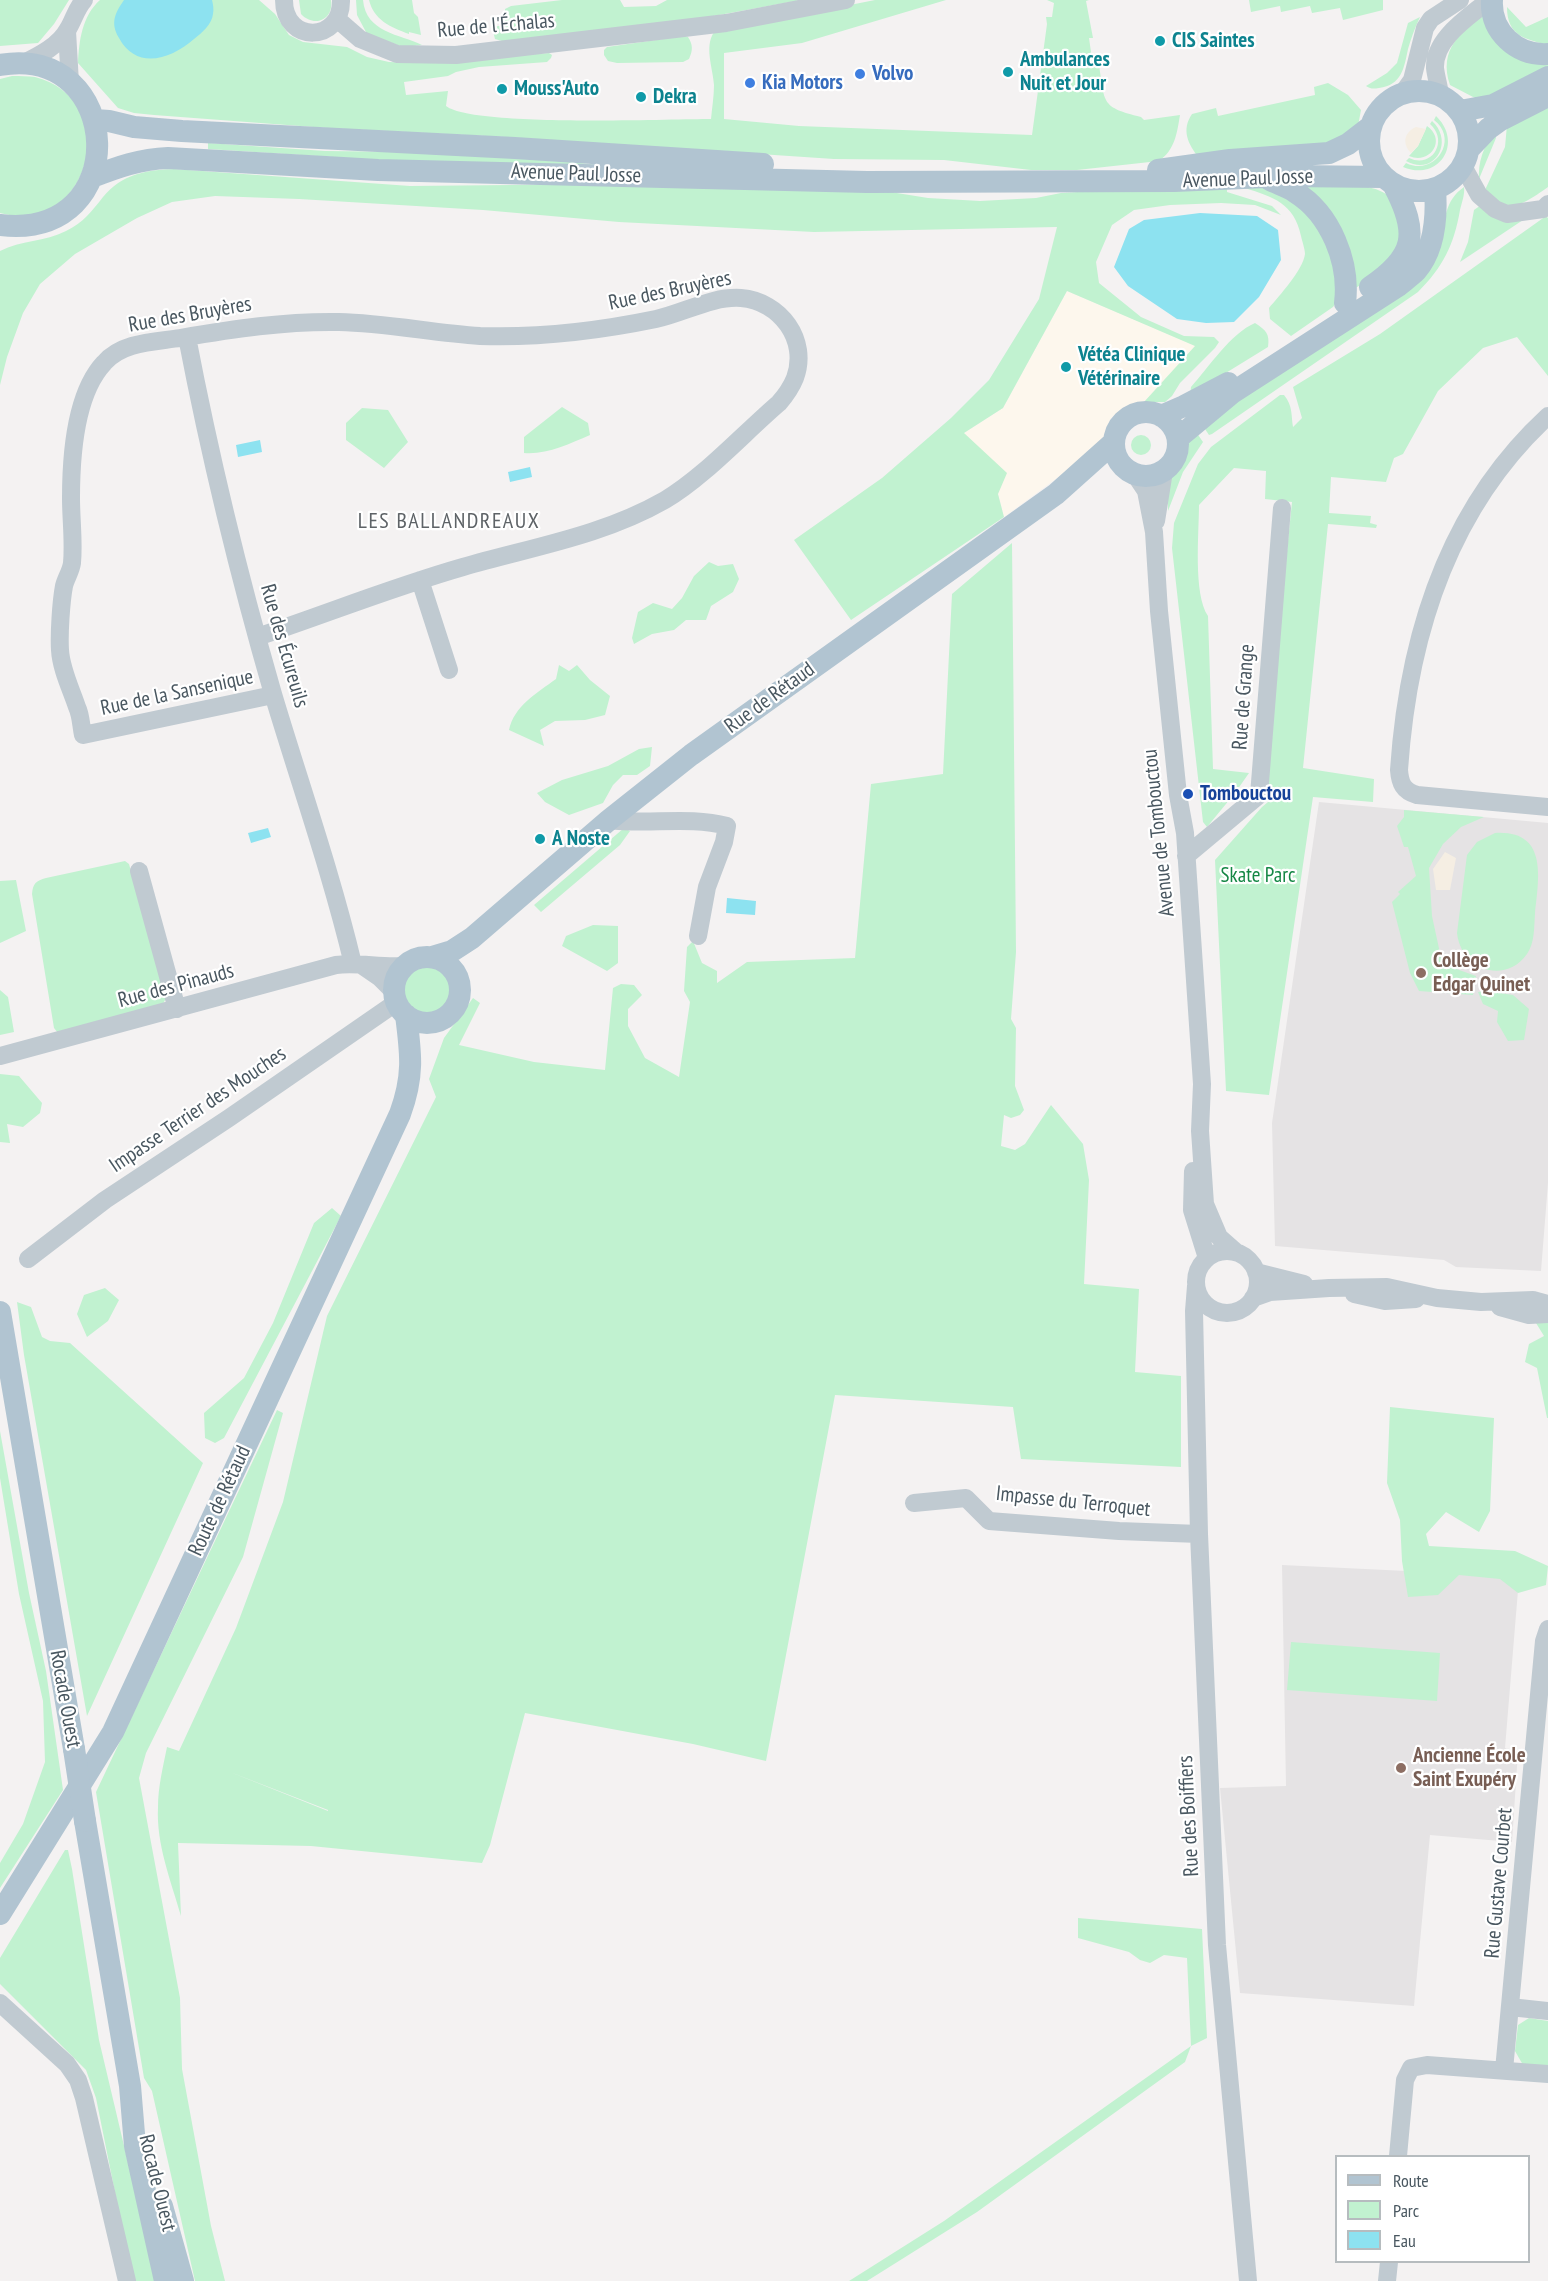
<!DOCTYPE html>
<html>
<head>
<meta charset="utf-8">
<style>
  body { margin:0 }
  #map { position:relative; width:1548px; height:2281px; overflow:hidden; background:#f4f2f2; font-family:"PT Sans Narrow",sans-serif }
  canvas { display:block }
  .legend { position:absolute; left:1335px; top:2155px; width:195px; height:108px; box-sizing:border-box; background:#fff; border:2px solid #b6bcbf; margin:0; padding:8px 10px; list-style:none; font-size:18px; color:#495760 }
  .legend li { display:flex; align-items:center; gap:12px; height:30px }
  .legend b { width:30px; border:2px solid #b6bcbf }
</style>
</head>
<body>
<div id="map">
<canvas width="1548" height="2281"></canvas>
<ul class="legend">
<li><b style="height:8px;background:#b1c4d1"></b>Route</li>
<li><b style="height:16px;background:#c1f2d0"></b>Parc</li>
<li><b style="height:16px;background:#8de2f0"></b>Eau</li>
</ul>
</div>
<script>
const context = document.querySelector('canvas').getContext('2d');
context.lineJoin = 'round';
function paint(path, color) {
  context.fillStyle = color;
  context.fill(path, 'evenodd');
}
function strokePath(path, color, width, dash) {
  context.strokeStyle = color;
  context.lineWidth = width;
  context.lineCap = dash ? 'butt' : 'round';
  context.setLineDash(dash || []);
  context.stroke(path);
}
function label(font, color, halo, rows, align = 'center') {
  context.font = font + ' "PT Sans Narrow",sans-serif';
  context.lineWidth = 4.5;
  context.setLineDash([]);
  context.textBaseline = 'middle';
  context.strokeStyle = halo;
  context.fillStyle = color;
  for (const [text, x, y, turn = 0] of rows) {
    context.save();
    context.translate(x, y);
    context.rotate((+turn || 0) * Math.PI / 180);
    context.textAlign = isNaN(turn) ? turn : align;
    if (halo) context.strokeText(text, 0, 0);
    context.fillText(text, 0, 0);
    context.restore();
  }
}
paint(new Path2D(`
  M 1067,291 L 1196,346 L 1144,402 L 1124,407 L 1110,419 L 1103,444 L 1004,517 L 998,494 L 964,433 L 1003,408 Z`), '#fdf7ed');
paint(new Path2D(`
  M 1319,802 L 1548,823 L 1548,1183 L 1541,1271 L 1456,1267 L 1444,1260 L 1275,1246 L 1272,1123 Z
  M 1282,1565 L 1448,1573 L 1520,1566 L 1505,1748 L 1518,1751 L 1512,1842 L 1430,1835 L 1414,2006 L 1240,1993 L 1220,1788 L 1286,1786 Z`), '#e5e3e4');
paint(new Path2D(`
  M 0,0 L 69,0 L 54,24 L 38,43 L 0,46 Z
  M 100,0 L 259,0 L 275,14 L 289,35 L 303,42 L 347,47 L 367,57 L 389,62 L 416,63 L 549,53 L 552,55 L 551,58 L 547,62 L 479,67 L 456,72 L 448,76 L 404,82 L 406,95 L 448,91 L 446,106 C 473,127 666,119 711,119 C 712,108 714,96 714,85 C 713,68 704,47 714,32 L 875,0 L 946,0 L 802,43 L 724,53 L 724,119 L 799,126 L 1032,135 L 1047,24 L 1046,17 L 1052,17 L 1054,3 L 1047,0 L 1089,0 L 1086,1 L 1093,38 L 1089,38 L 1093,66 L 1099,65 C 1105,104 1101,107 1141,117 L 1144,120 L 1180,115 C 1177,133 1175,150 1159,161 L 1077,170 L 1031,170 L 944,160 L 834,159 L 506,137 L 327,128 L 154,115 L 134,113 L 118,108 L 78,63 C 79,41 82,16 100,0 Z
  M 299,0 L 331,0 C 334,20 314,28 301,14 Z
  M 356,0 L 363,0 C 366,33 400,34 422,45 L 403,47 L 367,34 L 357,15 Z
  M 369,0 L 412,0 L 414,13 L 418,17 L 421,35 L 409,32 L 409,34 C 390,27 374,20 369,0 Z
  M 562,0 L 620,0 L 624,7 L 656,6 L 667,0 L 801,0 L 670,24 L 509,43 L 495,39 L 492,27 L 505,25 L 505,9 L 511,6 Z
  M 1249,0 L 1383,0 L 1383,10 L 1343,20 L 1340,8 L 1312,13 L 1310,6 L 1281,12 L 1280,6 L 1251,12 Z
  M 1507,7 L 1526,27 L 1548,17 L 1548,45 C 1525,39 1507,36 1507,7 Z
  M 1485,11 L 1548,62 L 1548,70 L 1502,94 L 1475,98 L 1450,85 C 1438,49 1461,33 1485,11 Z
  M 1420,17 C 1415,28 1411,38 1408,49 C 1404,68 1402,85 1379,88 C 1373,89 1371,89 1366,86 L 1387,73 L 1397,63 L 1408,23 Z
  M 684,36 L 688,37 C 693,45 693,50 689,59 L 683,62 L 617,63 L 608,61 L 604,55 L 604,50 L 607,47 Z
  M 12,76 C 20,76 28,76 35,77 C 125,100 90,238 0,213 L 0,79 Z
  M 1328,83 L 1348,95 L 1361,110 L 1358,126 L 1329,145 L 1199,158 C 1188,144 1181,130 1192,114 L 1216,108 L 1218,116 L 1315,95 L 1314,87 Z
  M 1548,104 L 1548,187 C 1535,196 1515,212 1499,204 C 1494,201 1489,194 1485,190 L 1505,147 L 1507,125 Z
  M 1436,116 C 1464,143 1439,182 1403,167 L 1406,163 C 1434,177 1460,140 1434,120 Z
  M 1432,121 C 1455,142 1434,177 1406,161 L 1409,158 C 1432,169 1449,141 1430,124 Z
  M 1427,126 C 1447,140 1430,165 1409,156 L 1418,146 Z
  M 1495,134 L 1496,138 L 1479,179 C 1478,163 1483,145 1495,134 Z
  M 208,143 L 325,151 L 493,153 L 615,167 L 443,164 L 208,149 Z
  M 174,169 L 410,186 L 613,184 L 878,190 L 928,198 L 980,201 L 1036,198 L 1061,193 L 1227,183 L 1227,192 L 1272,206 L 1281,215 L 1255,205 L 1221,203 L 1170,205 L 1134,210 L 1112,225 L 1096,262 L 1099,283 L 1141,317 L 1184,336 L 1214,337 L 1219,342 L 1215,348 L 1180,383 L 1172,396 L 1165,402 L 1144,402 L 1195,346 L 1067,291 L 1003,408 L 964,433 L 1007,473 L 998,494 L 1004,517 L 851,620 L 794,540 L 882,478 L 951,418 L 989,380 L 1039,299 L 1057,227 L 814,232 L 619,222 L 483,210 L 299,199 L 215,196 L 172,202 L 137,218 L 75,254 L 40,284 L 23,313 L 7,357 L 0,385 L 0,251 C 21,240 45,242 66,231 C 83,223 92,211 103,197 C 122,174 146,170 174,169 Z
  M 1297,186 C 1323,186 1381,177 1395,204 C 1400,212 1401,235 1403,245 L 1375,276 L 1349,292 Z
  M 1464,187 C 1465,194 1462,202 1460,210 C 1454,245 1443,267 1418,292 L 1212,434 L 1209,435 L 1201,423 L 1385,301 L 1446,213 C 1450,201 1454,194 1464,187 Z
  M 1245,188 L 1268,188 L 1291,199 L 1319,225 L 1338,273 L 1338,300 L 1333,307 L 1291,336 L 1270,319 L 1269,308 C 1279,296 1303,270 1305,254 C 1305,249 1302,241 1301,236 C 1294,203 1273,197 1245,188 Z
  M 1481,205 L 1523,220 L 1460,262 L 1468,242 L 1474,210 Z
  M 1546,216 L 1548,218 L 1548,376 L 1517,337 L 1483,348 L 1438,391 L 1403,454 L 1394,458 L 1386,482 L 1331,477 L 1329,513 L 1371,516 L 1370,523 L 1377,525 L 1376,528 L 1328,524 L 1303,768 L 1374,779 L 1373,802 L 1313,797 L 1269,1095 L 1226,1091 L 1215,860 L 1262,807 L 1274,797 L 1262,797 L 1292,502 L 1265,499 L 1266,471 L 1234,468 L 1199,505 C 1199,533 1193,594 1208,616 L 1213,769 L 1249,773 L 1235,793 L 1207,827 L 1203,822 L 1172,548 L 1174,523 L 1198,464 L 1211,447 L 1280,395 L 1284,395 C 1293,406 1291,415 1293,427 L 1302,418 L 1293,387 L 1380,334 Z
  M 1255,323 C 1266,330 1270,334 1268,347 L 1190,395 L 1191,387 C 1209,367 1231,333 1255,323 Z
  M 562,407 L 588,423 L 590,435 C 569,444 546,455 524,453 L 524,437 Z
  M 362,408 L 388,410 L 408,442 L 384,468 L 346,440 L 346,423 Z
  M 1194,429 L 1203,442 L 1183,472 L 1168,511 L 1168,477 L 1178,458 L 1182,444 Z
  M1131 445a10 10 0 1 1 20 0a10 10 0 1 1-20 0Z
  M 1012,543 L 1016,952 L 1011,1019 L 1016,1028 L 1015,1086 L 1024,1110 L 1020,1115 L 1011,1118 L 1004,1115 L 1001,1146 L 1015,1150 L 1025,1144 L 1051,1105 L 1083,1144 L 1089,1180 L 1084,1284 L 1139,1289 L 1135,1372 L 1181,1376 L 1181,1467 L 1021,1459 L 1013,1407 L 835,1395 L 766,1761 L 693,1744 L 525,1713 L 490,1845 L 482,1863 L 311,1846 L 178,1843 L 181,1916 C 171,1881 156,1844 158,1807 C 158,1787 163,1767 167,1747 L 179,1751 L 236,1628 L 283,1502 L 327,1316 L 436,1097 L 429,1079 L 444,1038 L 473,998 L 480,1003 L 459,1045 L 534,1062 L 605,1070 L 613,988 L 621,984 L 634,985 L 642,995 L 628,1009 L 628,1026 L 645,1058 L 679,1077 L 690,1002 L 684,991 L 687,947 L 693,941 L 702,963 L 717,971 L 717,983 L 747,962 L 855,958 L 871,784 L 943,774 L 952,594 ZM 230,1772 L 328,1810 L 328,1811 Z
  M 709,562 L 718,566 L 733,564 L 739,579 L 733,592 L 711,606 L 706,620 L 686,620 L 674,630 L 652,634 L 634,644 L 632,638 L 638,612 L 653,603 L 672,609 L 682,598 L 694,576 Z
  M 559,665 L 569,671 L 577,665 L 590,680 L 610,696 L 605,715 L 585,720 L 555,721 L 540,730 L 544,746 L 509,730 C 514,706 537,693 556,679 Z
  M 652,747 L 650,766 L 637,775 L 623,775 L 613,785 L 603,803 L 569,815 L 545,802 L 537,793 L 562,780 L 608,766 L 639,749 Z
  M 1404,810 L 1484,817 L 1461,827 L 1443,844 L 1429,868 L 1432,916 L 1440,953 L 1448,966 L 1476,976 L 1473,995 L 1419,991 L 1410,973 L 1392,902 L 1400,894 L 1398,892 L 1416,876 L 1408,847 L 1404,847 L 1397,826 L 1404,817 Z
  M 624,828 L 630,831 L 620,845 L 541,912 L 534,905 Z
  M 1495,833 C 1548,830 1539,877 1535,914 C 1534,926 1535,943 1527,954 C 1505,985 1461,970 1457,933 L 1467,855 L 1477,842 Z
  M 125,861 L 129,864 L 166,998 L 163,1004 L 58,1033 L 54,1028 L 32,894 C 33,883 36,881 46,878 Z
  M 16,880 L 26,931 L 0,943 L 0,881 Z
  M 593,925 L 618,926 L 618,963 L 607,971 L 562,946 L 566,936 Z
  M400 989a25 25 0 1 1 50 0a25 25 0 1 1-50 0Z
  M 0,990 L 8,997 L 14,1032 L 0,1035 Z
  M 1487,991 L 1513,995 L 1529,1009 L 1524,1040 L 1508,1041 L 1497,1022 L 1498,1011 L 1483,1004 L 1478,992 Z
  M 0,1074 L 19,1076 L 42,1103 L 40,1113 L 23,1127 L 7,1124 L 10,1143 L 0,1142 Z
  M 332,1208 L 341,1216 L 224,1438 L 215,1443 L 205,1438 L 204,1413 L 244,1378 L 273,1323 L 314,1223 Z
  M 105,1288 L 119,1300 L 108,1321 L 87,1337 L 77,1314 L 84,1295 Z
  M 17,1302 L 31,1307 L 42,1337 L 50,1341 L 70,1343 L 203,1463 L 87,1716 L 24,1355 Z
  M 1548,1322 L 1548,1418 L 1547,1418 L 1537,1368 L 1525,1362 L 1529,1344 L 1544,1336 L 1536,1323 Z
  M 1390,1407 L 1494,1418 L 1490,1511 L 1479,1532 L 1446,1512 L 1426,1534 L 1429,1546 L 1515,1551 L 1548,1566 L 1546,1585 L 1518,1593 L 1500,1579 L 1459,1575 L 1438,1595 L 1408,1597 L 1402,1561 L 1400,1520 L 1387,1483 Z
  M 277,1410 L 283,1413 L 243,1557 L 146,1753 L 139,1778 L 180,1998 L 182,2069 L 211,2226 L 225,2281 L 195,2281 L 152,2091 L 144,2078 L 96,1792 Z
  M 0,1431 L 29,1593 L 46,1671 L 63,1790 L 0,1888 L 0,1863 L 23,1824 L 45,1762 L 43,1701 L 19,1594 L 0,1478 Z
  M 1291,1642 L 1440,1653 L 1437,1701 L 1287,1690 Z
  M 65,1850 L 68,1850 L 72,1869 L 99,2040 L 156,2281 L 135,2281 L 129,2262 L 96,2098 L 86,2070 L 0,1984 L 0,1958 Z
  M 1078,1918 L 1202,1929 L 1207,2038 L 1191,2046 L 1185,2062 L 977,2212 L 867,2281 L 849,2281 L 944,2221 L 1191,2046 L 1187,1958 L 1164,1955 L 1150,1963 L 1140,1960 L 1129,1952 L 1078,1938 Z
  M 1529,2018 L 1548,2021 L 1548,2068 L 1523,2065 L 1515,2051 L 1518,2025 Z`), '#c1f2d0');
paint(new Path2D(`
  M 1416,127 L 1426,129 L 1418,146 L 1411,153 C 1402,144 1404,132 1416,127 Z
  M 1445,852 L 1456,858 L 1450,890 L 1436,890 L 1433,869 Z`), '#f5eee3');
paint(new Path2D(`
  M 124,0 L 212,0 C 213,4 214,9 213,14 C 212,24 202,33 194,39 C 171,59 137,71 119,38 C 110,23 115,13 124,0 Z
  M 1200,213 L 1257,216 L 1278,230 L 1281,260 L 1259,297 L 1234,322 L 1206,323 L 1177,319 L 1128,286 L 1114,267 L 1129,229 L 1144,220 Z
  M 260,440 L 262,452 L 238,457 L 236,445 Z
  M 530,467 L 532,477 L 510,482 L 508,472 Z
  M 268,828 L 271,837 L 251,843 L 248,833 Z
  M 727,898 L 756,901 L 755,915 L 726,913 Z`), '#8de2f0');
strokePath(new Path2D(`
  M 284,0 C 284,44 342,43 341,0
  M 337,19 L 360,39 L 397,54 L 456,55 L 726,23 L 846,0
  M 67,31 L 70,83
  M 22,64 C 38,56 59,46 68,29 C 74,19 76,9 84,0
  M 1402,94 L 1412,80 L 1425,28 L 1431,19 L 1460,0
  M 1440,95 C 1439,86 1436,77 1435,68 C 1434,38 1469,17 1489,0
  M 1463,166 L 1479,195 L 1495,209 L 1507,214 L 1543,209 L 1548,204
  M 187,337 C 210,457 239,576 273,694 C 300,784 331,872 353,964
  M 1548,416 C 1448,508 1408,637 1399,770 C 1400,783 1403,791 1417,795 L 1548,807
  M 1136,476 L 1146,491 L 1154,532 L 1159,611 L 1178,795 L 1185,833 L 1202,1084 L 1200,1131 L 1205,1204 L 1219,1237 L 1236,1252
  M 1156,521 L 1164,471
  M 420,580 L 449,670
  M 257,637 C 326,614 393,587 463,567 C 532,547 602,536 665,500 C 704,477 744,433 779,403 C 786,395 791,388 795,378 C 809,340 780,301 741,298 C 712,296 684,313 656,319 C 598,331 539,338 480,336 C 433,333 386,323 339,322 C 285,321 233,329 180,338 C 154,342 122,342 104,363 C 75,394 71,458 71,498 C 71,520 74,542 72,563 C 71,571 66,578 64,586 C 61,602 59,634 60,650 C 61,669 71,689 77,707 C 81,715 81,726 83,735 L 273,695
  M 609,820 C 648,825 689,816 727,826 L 724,842 L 707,887 L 698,936
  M 1186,856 L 1259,795 L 1282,508
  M 139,871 L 177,1009
  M 363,966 L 379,977 L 394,992
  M 0,1056 L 336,965 C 358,962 381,968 404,966
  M 1193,1171 L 1192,1210 L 1207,1258
  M1196 1282a31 31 0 1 1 62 0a31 31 0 1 1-62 0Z
  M 28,1259 L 105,1200 L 229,1118 L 397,1002
  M 1256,1272 L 1304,1284
  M 1196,1286 L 1194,1311 L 1199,1534 L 1217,1945 L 1248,2281
  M 1354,1294 L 1385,1301 L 1416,1299
  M 1253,1298 L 1270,1292 L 1329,1288 L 1387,1287 L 1437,1298 L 1481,1302 L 1533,1300 L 1548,1304
  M 1500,1307 L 1529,1315 L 1548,1314
  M 914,1503 L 966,1498 L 989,1521 L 1119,1531 L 1199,1534
  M 0,2003 L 67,2064 L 78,2080 L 84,2098 L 127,2281
  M 1510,2007 L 1548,2011
  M 1504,2070 L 1544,1641 L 1548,1629
  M 1398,2156 L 1405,2080 L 1411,2068 L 1427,2065 L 1548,2074
  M 1387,2281 L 1389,2262`), '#c0cad1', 18);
strokePath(new Path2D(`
  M 1492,0 C 1490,32 1517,56 1548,54
  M 0,65 C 124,43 135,241 0,225
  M1369 141a50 50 0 1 1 100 0a50 50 0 1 1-100 0Z
  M 1460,111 L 1493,105 L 1548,77
  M 95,120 L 109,121 L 134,127 L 182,131 L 515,148 L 763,164
  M 1469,149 L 1488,129 L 1499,121 L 1548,96
  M 1158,170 L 1230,160 L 1329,153 L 1348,144 L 1370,127
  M 92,177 C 118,167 140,159 168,158 L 378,170 L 867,182 L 1174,181 L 1289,176 L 1383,177
  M 1270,180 C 1278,184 1288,187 1295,192 C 1331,214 1350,263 1345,303
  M 1370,287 C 1416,256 1419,233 1394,186
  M1114 444a32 32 0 1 1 64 0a32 32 0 1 1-64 0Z
  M 1161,416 L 1184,406 L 1228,383
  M 1178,438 L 1232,393 L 1398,286 C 1404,281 1411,276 1416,271 C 1435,249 1437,216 1435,189
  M 432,957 L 452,951 L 472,938 L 609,820 L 691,755 L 1056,494 L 1113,443
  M394 990a33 33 0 1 1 66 0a33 33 0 1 1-66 0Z
  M 0,1312 L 74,1749
  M 85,1821 L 130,2086 L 135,2146 L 165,2281
  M 0,1914 L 113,1732 L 400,1114 C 414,1076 411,1054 406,1015
  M 162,2206 L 183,2281`), '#b1c4d1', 22);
strokePath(new Path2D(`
  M 74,1749 L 85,1821`), '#b1c4d1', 22);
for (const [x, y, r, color] of [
  [1160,41,6,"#0f9aa8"],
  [1008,72,6,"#0f9aa8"],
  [860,74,6,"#3f7fe0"],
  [750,83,6,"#3f7fe0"],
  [502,89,6,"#0f9aa8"],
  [641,97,6,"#0f9aa8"],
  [1066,367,6,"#0f9aa8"],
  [1188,794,6,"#1a4fb4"],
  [540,839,6,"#0f9aa8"],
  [1421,973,6,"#8d6e63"],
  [1401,1768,6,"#8d6e63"]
]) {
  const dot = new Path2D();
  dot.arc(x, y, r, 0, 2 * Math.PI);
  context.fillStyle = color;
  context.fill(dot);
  strokePath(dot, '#fff', 2);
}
label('21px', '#495760', '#fff', [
  ["Rue de l'Échalas",496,26,-5],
  ["Avenue Paul Josse",576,174,2],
  ["Avenue Paul Josse",1248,179,-2],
  ["Rue des Bruyères",670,291,-12],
  ["Rue des Bruyères",190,315,-10],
  ["Rue des Écureuils",284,646,74],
  ["Rue de la Sansenique",177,693,-12],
  ["Rue de Grange",1244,697,-86],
  ["Rue de Rétaud",770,698,-36],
  ["Avenue de Tombouctou",1159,833,-96],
  ["Rue des Pinauds",176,986,-15],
  ["Impasse Terrier des Mouches",198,1110,-34],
  ["Route de Rétaud",220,1501,-65],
  ["Impasse du Terroquet",1073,1502,6],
  ["Rocade Ouest",65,1699,80],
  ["Rue des Boiffiers",1189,1816,-93],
  ["Rue Gustave Courbet",1499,1883,-85],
  ["Rocade Ouest",157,2183,76]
]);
label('bold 21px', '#0d838f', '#fff', [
  ["CIS Saintes",1172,41],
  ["Ambulances",1020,60],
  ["Nuit et Jour",1020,84],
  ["Mouss'Auto",514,89],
  ["Dekra",653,97],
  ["Vétéa Clinique",1078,355],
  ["Vétérinaire",1078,379],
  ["A Noste",552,839]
], 'left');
label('bold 21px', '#366cbe', '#fff', [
  ["Volvo",872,74],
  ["Kia Motors",762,83]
], 'left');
label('bold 21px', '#164399', '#fff', [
  ["Tombouctou",1200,794]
], 'left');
label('21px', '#158745', '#fff', [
  ["Skate Parc",1258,876]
]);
label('bold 21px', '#785e54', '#fff', [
  ["Collège",1433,961],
  ["Edgar Quinet",1433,985],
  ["Ancienne École",1413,1756],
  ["Saint Exupéry",1413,1780]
], 'left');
context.letterSpacing = '1.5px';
label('22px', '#5e6367', '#fff', [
  ["LES BALLANDREAUX",449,522]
]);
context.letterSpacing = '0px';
</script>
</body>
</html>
